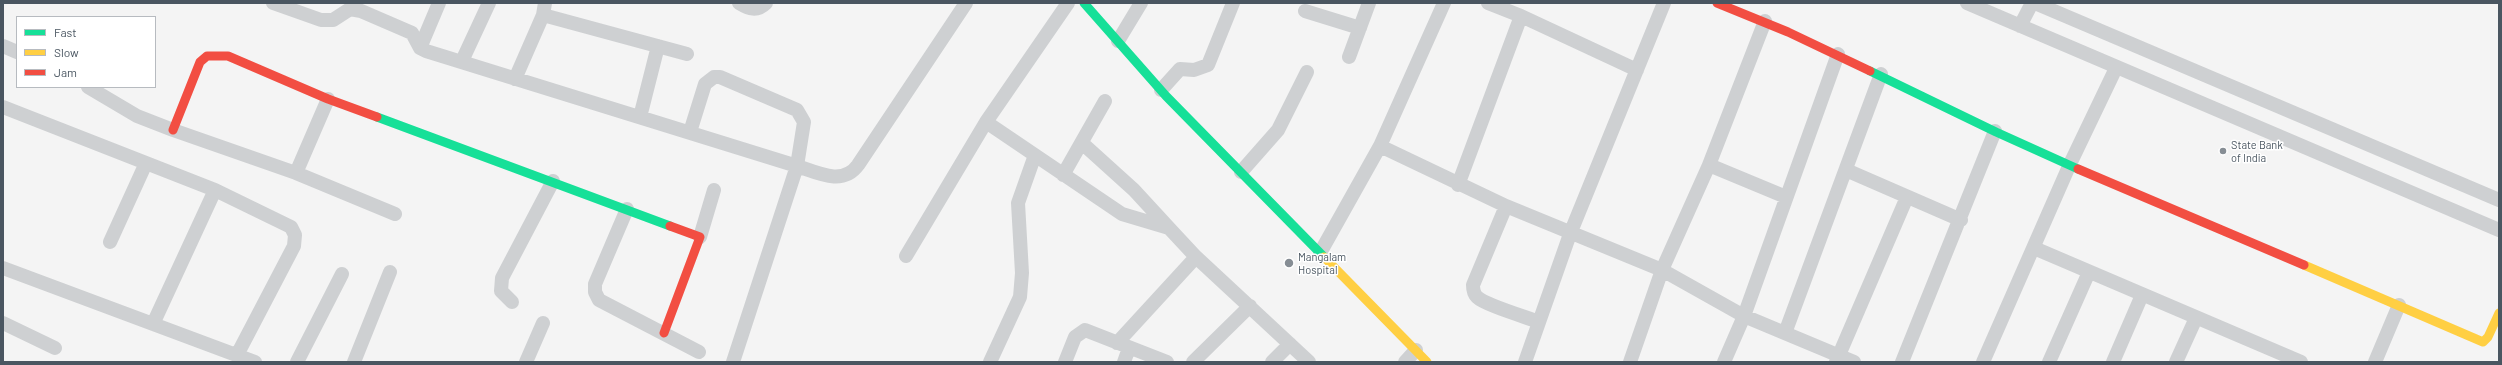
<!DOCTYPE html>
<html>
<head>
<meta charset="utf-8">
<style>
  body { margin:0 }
  #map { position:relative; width:2502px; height:365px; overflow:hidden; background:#f4f4f4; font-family:Barlow,sans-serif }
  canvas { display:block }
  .frame { position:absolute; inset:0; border:4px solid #4a5661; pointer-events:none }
  .legend { position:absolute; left:16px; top:16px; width:140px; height:72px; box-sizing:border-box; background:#fff; border:1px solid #b7bbc0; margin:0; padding:5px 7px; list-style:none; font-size:12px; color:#4a5661 }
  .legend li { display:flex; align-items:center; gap:8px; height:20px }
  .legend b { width:20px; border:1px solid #b7bbc0 }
</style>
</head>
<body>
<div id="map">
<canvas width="2502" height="365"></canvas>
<div class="frame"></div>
<ul class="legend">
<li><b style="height:5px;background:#16e098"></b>Fast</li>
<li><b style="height:5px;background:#ffcf43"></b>Slow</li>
<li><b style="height:5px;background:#f24e42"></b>Jam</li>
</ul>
</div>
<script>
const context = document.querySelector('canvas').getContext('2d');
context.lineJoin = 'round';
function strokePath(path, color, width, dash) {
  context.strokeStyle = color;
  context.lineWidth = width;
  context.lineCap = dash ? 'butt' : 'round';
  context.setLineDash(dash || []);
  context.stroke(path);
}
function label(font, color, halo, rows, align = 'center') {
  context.font = font + ' Barlow,sans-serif';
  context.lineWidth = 3;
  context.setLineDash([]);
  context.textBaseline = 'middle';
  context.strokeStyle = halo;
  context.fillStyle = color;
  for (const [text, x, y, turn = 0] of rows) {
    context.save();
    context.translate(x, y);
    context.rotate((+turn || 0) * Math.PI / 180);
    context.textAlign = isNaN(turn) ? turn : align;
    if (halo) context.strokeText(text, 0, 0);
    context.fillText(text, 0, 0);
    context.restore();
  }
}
strokePath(new Path2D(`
  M 273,3 L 321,20 L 333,20 L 350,9 L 361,11 L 412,33 L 420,48
  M 439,3 L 420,48 L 426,51 L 797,166 C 818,173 843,186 858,165 L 966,3
  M 739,3 C 749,9 757,12 766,3
  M 1444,3 L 1380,146 L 1506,206 L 1662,270 L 1744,316 L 1854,362
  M 1488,3 L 1521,16 L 1637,70
  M 1967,3 L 2499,230
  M 2035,3 L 2499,200
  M 1305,11 L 1360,28
  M 543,15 L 687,54
  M 2020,26 L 2032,3
  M 1118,41 L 1141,3
  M 3,46 L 17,52
  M 1349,57 L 1369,3
  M 462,61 L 489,3
  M 515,79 L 543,15 L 545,3
  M 88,87 L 137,116 L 173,130 L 296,173 L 395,214
  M 1161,90 L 1180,69 L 1194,70 L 1208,65 L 1233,3
  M 3,107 L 215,190 L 291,227 L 295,235 L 294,246 L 237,355
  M 640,117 L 658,46
  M 986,122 L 1122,214 L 1169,228 L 1196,257 L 1309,362
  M 690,132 L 705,84 L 714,77 L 720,77 L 797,110 L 804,122 L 797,166 L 733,362
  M 1082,143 L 1134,190 L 1169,228
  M 1709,165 L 1786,197
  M 1846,170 L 1961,220
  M 1241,172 L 1278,130 L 1307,72
  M 296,173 L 328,99
  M 1063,175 L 1105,101
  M 1458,185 L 1521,16
  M 1506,206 L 1473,285 C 1473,289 1474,294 1477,297 C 1485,305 1526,317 1539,322
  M 627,209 L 595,284 L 595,292 L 599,300 L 699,352
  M 700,237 L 714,190
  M 110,242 L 146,163
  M 2034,248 L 2301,362
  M 1320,253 L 1380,146
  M 906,256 L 986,122 L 1068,3
  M 3,268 L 255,362
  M 512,302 L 501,291 L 502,278 L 553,181
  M 3,323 L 55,348
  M 153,324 L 215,190
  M 1785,333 L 1881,74
  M 1117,343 L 1196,257
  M 297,362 L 342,274
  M 354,362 L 390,272
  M 526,362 L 543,323
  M 990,362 L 1020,297 L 1022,273 L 1018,203 L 1035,155
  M 1065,362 L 1075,337 L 1085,330 L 1167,362
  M 1124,362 L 1129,348
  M 1193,362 L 1250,306
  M 1272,362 L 1290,344
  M 1405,362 L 1416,350
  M 1525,362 L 1570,234 L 1664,3
  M 1630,362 L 1662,270 L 1709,165 L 1765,21
  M 1724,362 L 1744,316 L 1838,54
  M 1836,362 L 1907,197
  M 1902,362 L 1995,131
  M 1983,362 L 2070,164 L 2116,68
  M 2049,362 L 2089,272
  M 2113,362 L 2142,295
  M 2176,362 L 2196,318
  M 2375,362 L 2399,305`), '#ced0d2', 14);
strokePath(new Path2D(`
  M 1084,3 L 1166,96 L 1324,257
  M 1870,71 L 1996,132 L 2078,169
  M 377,117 L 670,226`), '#16e098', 9);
strokePath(new Path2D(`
  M 1324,257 L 1427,362
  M 2304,265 L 2483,342 L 2488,337 L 2499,313`), '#ffcf43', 9);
strokePath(new Path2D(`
  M 1717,3 L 1788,32 L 1870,71
  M 173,130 L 200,62 L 207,56 L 228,56 L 328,99 L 377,117
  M 2078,169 L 2304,265
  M 664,333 L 700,237 L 670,226`), '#f24e42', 9);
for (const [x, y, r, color] of [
  [2223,151,4,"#868d94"],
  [1289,263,5,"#868d94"]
]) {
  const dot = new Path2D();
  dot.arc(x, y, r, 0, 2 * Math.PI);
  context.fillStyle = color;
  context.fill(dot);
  strokePath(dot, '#fff', 1.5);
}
label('11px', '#4a5661', '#fff', [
  ["State Bank",2231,145],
  ["of India",2231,158],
  ["Mangalam",1298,257],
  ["Hospital",1298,270]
], 'left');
</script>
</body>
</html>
